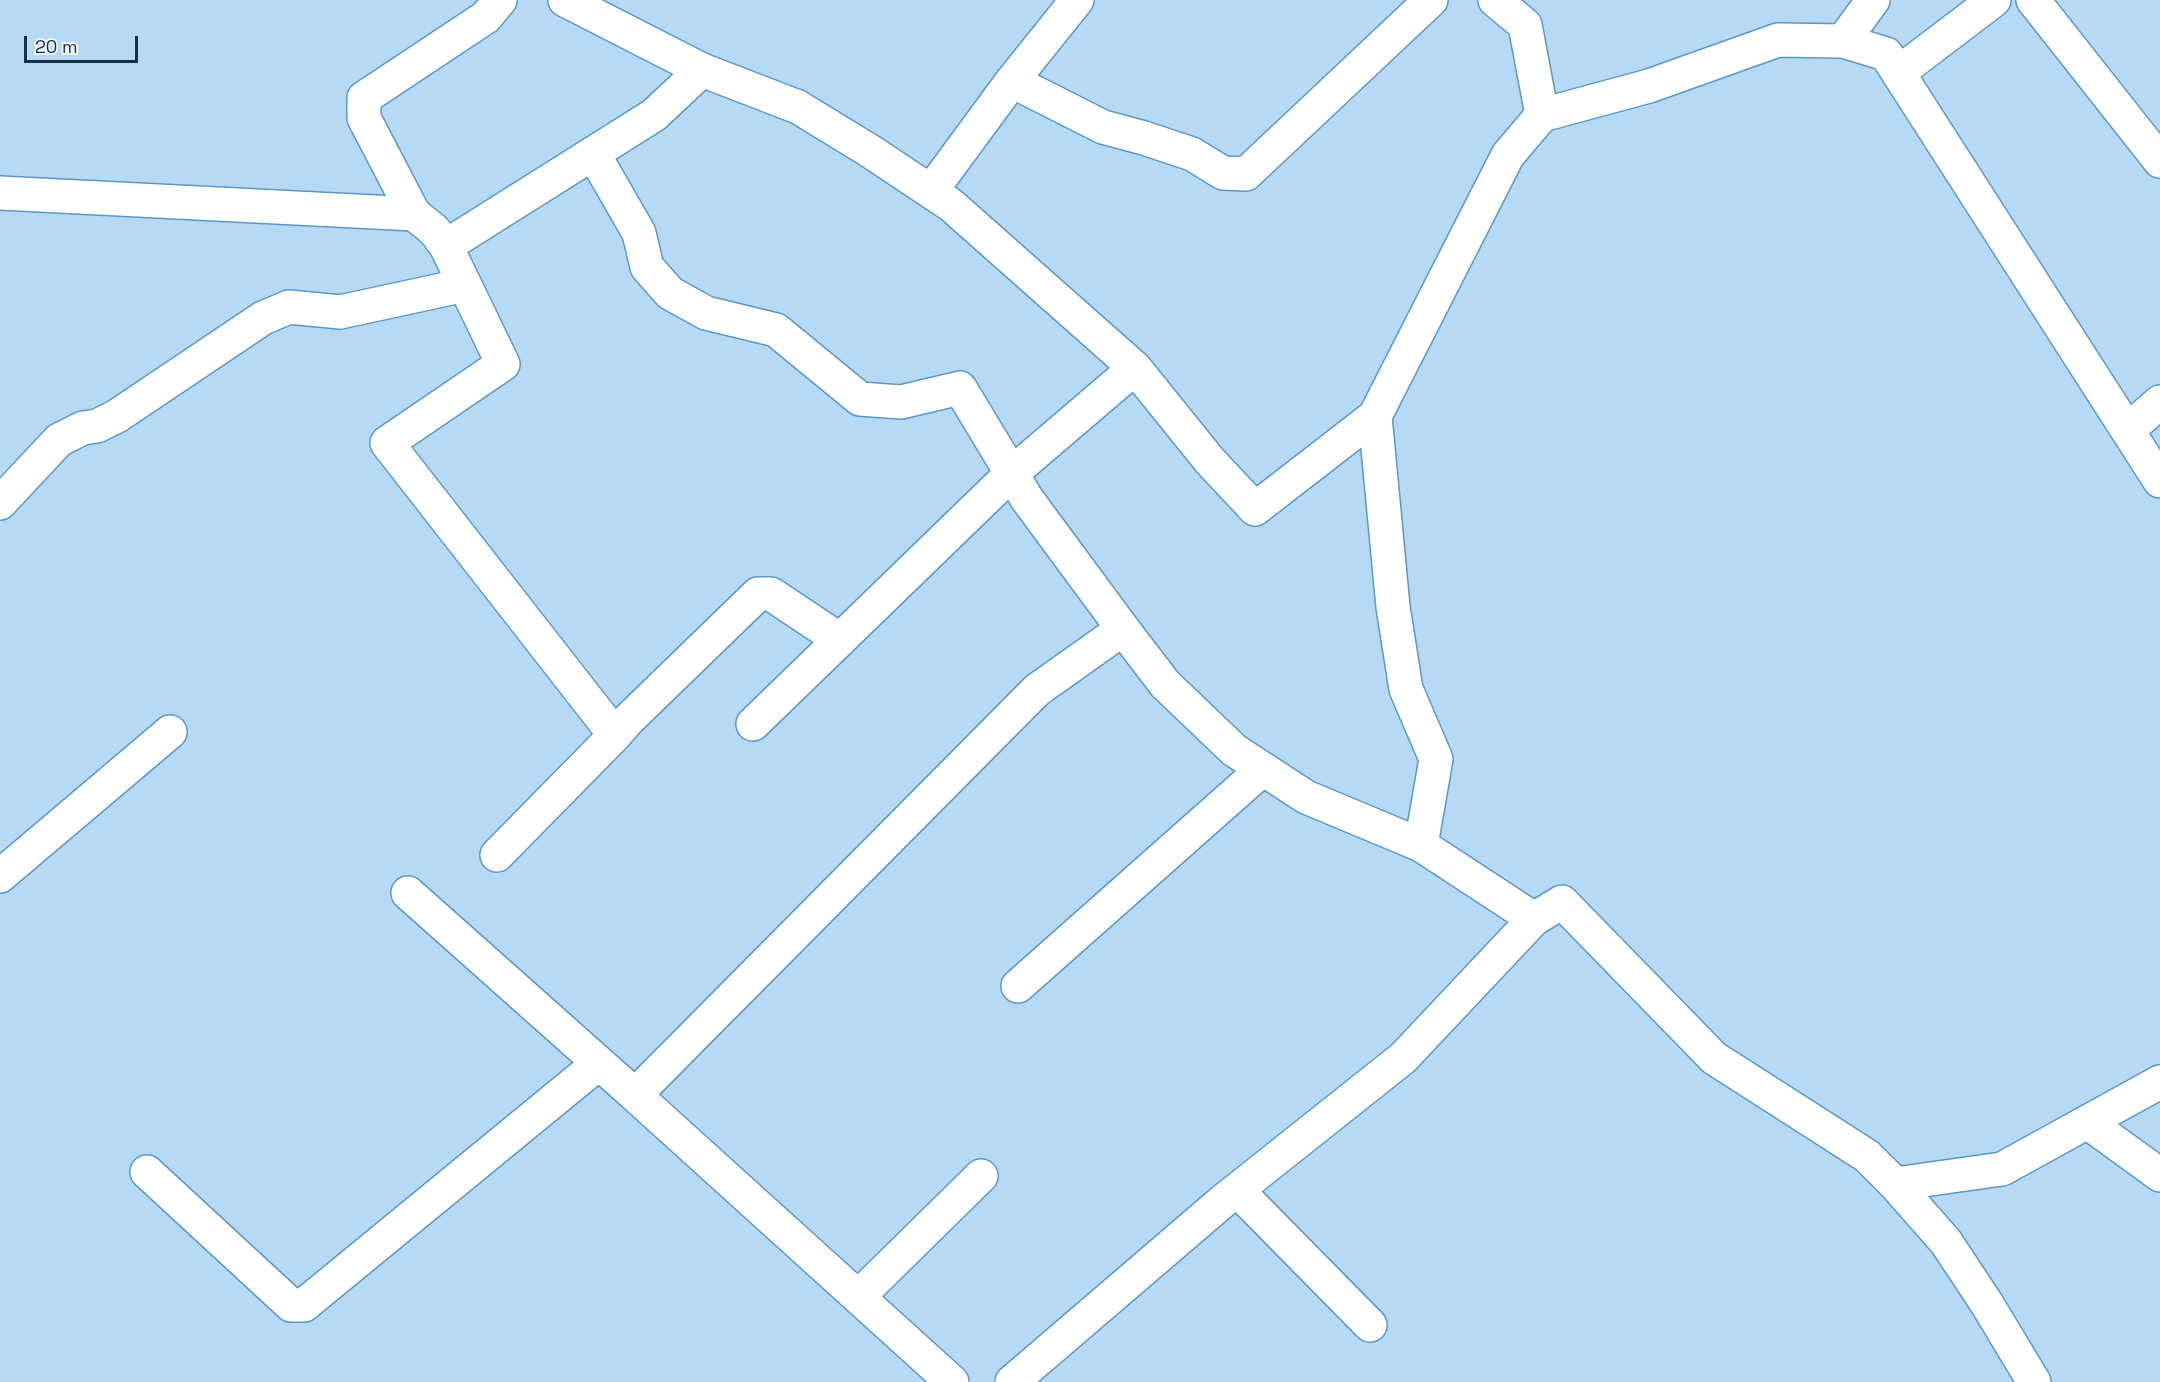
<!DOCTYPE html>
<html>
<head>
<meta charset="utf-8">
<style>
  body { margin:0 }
  #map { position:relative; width:2160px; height:1382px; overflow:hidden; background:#b6d9f6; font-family:"Space Grotesk",sans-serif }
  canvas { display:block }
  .scale { position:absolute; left:24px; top:36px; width:114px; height:27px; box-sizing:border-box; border:3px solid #172f42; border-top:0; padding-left:8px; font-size:18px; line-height:21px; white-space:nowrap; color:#172f42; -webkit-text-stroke:4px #f0f5fb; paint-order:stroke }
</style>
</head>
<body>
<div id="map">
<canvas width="2160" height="1382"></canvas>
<div class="scale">20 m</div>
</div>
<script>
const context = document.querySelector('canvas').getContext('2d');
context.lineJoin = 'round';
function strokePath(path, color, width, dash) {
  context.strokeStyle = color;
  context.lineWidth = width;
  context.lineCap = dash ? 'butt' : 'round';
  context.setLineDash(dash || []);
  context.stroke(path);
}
const minor = new Path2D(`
  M 565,0 L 702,70 L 798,107 L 870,151 L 951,205 L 1135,368 L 1210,461 L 1255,509 L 1375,416
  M 1495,0 L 1525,25 L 1542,115
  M 2033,0 L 2160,161
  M 1843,41 L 1873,0
  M 1898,73 L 1994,0
  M 1012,81 L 1103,127 L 1144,138 L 1192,154 L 1223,173 L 1246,174 L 1431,0
  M 593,153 L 639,233 L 647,267 L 670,293 L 706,313 L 776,330 L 860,399 L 901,402 L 960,388 L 1027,499 L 1123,629 L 1165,684 L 1234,750 L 1306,797 L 1421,845 L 1534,919 L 1562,902 L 1714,1058 L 1867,1156 L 1895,1184 L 2002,1169 L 2160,1082
  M 931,191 L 1012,81 L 1077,0
  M 0,193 L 414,214 L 434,230 L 446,246 L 654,115 L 702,70
  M 414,214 L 364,118 L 364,98 L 486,17 L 500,0
  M 446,246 L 503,364 L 387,443 L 615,735
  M 2128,430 L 2160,402
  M 0,503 L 59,440 L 83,428 L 97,426 L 117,416 L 263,318 L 289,307 L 340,312 L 465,285
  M 753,724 L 1011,474 L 1135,368
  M 1421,845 L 1436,759 L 1406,689 L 1393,607 L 1375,416 L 1508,155 L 1542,115 L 1649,86 L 1778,40 L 1843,41 L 1886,54 L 2160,481
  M 497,855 L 615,735 L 627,721 L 758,594 L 771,594 L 840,640
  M 0,876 L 170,732
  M 408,893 L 635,1095
  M 1018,986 L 1263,769
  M 2087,1122 L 2160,1175
  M 147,1172 L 291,1305 L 304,1305 L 599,1063
  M 1895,1184 L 1946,1242 L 1987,1304 L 2034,1382
  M 1237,1190 L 1370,1325
  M 858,1297 L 981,1176
  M 952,1382 L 635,1095 L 1037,690 L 1123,629
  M 1012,1382 L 1223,1201 L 1403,1058 L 1534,919`);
strokePath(minor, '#5d97c5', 36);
strokePath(minor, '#fff', 33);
</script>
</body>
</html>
